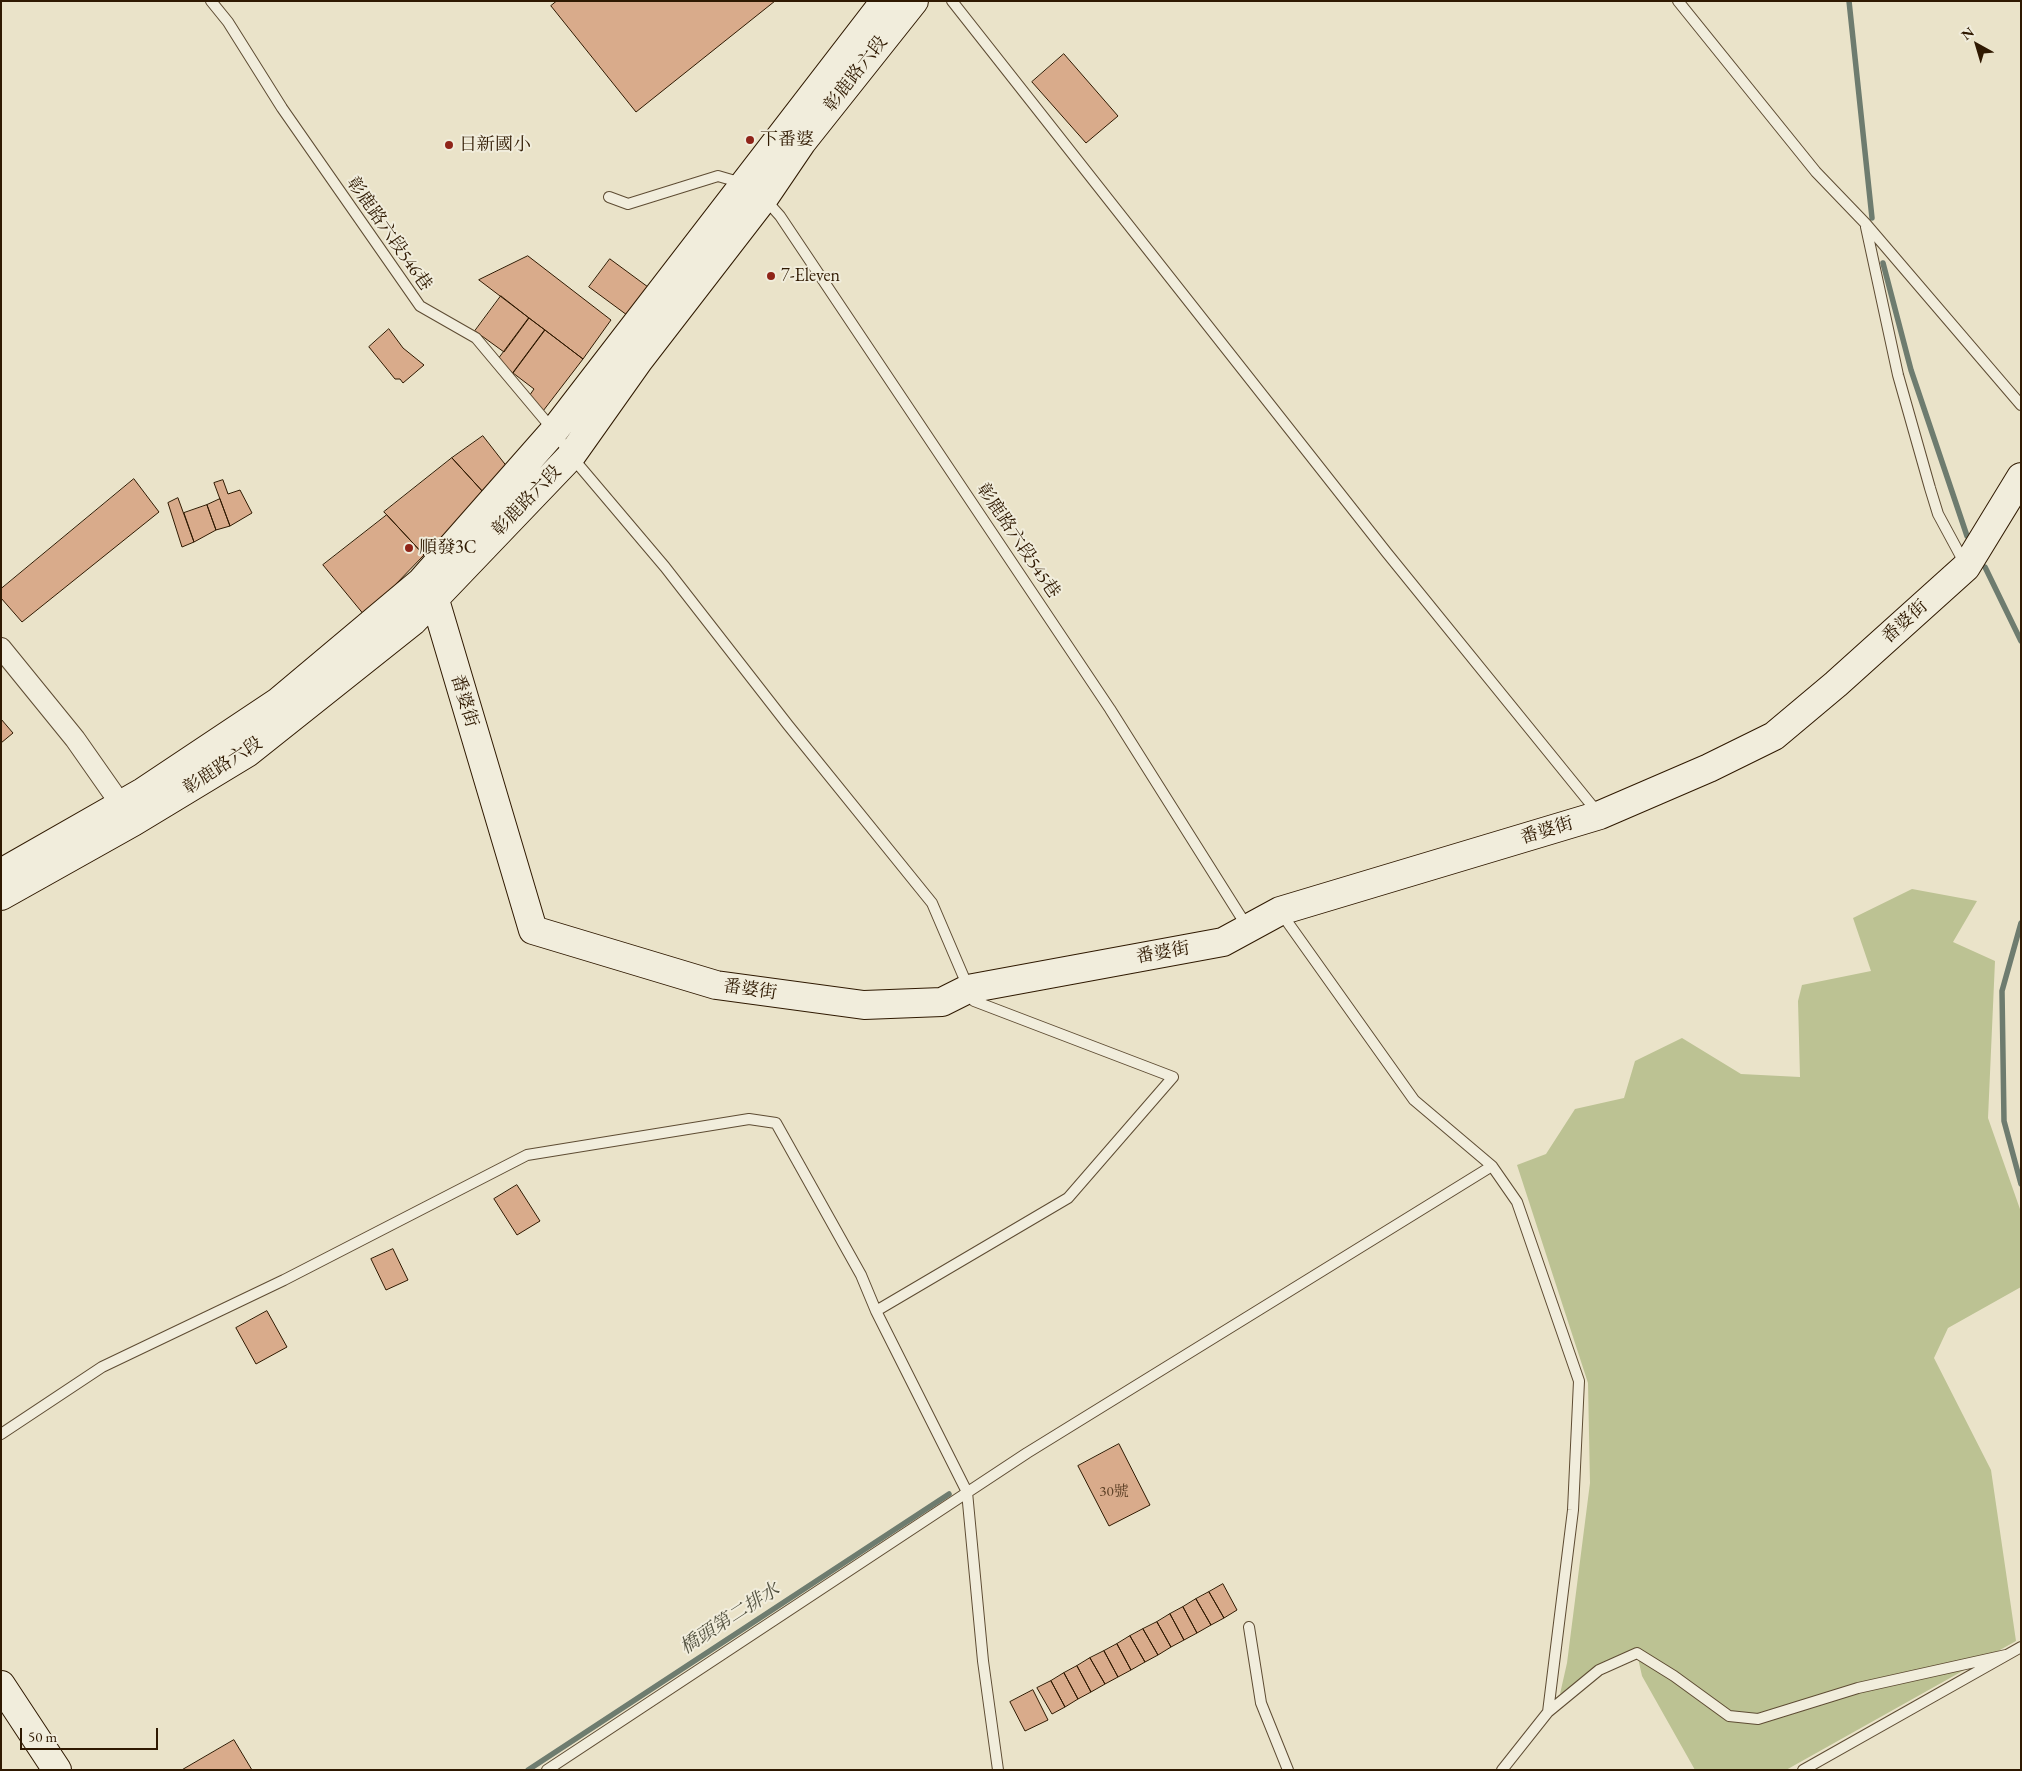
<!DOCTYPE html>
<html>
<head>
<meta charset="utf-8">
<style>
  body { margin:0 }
  #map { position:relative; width:2022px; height:1771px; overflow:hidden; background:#eae3c9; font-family:"EB Garamond",serif }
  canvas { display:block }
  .frame { position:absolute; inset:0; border:2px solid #2f1901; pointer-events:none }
  .north { position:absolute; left:1952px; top:20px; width:50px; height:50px; -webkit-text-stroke:4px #f1eddc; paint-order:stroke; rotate:321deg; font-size:14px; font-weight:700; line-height:20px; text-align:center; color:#2f1901 }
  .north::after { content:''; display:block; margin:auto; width:18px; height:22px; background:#2f1901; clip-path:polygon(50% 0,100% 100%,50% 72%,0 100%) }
  .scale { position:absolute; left:20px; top:1728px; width:138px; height:22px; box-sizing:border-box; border:2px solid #2f1901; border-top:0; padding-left:6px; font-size:15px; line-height:18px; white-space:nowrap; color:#2f1901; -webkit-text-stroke:4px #f1eddc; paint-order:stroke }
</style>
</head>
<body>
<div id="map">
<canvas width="2022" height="1771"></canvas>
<div class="frame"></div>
<div class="north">N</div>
<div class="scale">50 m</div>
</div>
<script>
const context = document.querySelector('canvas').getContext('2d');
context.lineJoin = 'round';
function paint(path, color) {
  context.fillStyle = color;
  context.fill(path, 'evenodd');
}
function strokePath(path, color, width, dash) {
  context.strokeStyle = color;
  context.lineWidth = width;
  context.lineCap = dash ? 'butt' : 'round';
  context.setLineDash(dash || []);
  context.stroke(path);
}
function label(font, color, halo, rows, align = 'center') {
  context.font = font + ' "EB Garamond","Noto Serif TC",serif';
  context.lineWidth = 4;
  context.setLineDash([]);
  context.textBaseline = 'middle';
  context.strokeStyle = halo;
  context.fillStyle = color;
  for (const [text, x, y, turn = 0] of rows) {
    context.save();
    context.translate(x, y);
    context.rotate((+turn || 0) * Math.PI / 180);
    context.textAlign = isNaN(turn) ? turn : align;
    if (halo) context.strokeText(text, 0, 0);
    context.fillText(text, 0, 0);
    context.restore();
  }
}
paint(new Path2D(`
  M 1912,889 L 1977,901 L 1953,942 L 1995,961 L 1988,1118 L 2021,1212 L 2021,1287 L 1948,1328 L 1934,1358 L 1991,1470 L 2016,1641 L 1786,1770 L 1695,1770 L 1642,1676 L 1636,1649 L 1560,1694 L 1567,1663 L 1590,1483 L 1588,1383 L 1517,1165 L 1546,1154 L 1575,1109 L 1624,1098 L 1635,1061 L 1682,1038 L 1741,1074 L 1800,1077 L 1798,1001 L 1802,985 L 1871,971 L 1853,918 Z`), '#bcc293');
strokePath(new Path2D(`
  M 1849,1 L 1872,218
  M 1883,263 L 1911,370 L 1967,536
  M 1985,567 L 2021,641
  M 2021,923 L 2002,991 L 2004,1121 L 2021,1184
  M 528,1770 L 949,1494`), '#6e7c6f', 5.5);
const building = new Path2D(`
  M 557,1 L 775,1 L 636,112 L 551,6 Z
  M 1064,54 L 1118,116 L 1086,143 L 1032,82 Z
  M 528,256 L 611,320 L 583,359 L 479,280 Z
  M 610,259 L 648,287 L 627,315 L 589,287 Z
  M 501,296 L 529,318 L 504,352 L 475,331 Z
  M 529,318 L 545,330 L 513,373 L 497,361 Z
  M 389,329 L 403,348 L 424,365 L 403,383 L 400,379 L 395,379 L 369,347 Z
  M 545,330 L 583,359 L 543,411 L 527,399 L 534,389 L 513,373 Z
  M 483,436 L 508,468 L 484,493 L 452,458 Z
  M 452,458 L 484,493 L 424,555 L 384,512 Z
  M 134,479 L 159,512 L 22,622 L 1,598 L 1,589 Z
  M 223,480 L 228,494 L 240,490 L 252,513 L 230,526 L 214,483 Z
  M 178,498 L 194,542 L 182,547 L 168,503 Z
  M 220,499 L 230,526 L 216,530 L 207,505 Z
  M 207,505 L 216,530 L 194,542 L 184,513 Z
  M 387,515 L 424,555 L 365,616 L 323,565 Z
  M 1,719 L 13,733 L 1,743 Z
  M 517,1185 L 540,1221 L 517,1235 L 494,1199 Z
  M 393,1249 L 408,1280 L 386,1290 L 371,1259 Z
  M 267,1311 L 287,1347 L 256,1364 L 236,1328 Z
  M 1119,1444 L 1150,1505 L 1109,1526 L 1078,1466 Z
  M 1223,1584 L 1237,1610 L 1224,1618 L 1209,1592 Z
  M 1209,1592 L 1224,1618 L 1211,1625 L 1196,1599 Z
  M 1196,1599 L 1211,1625 L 1197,1633 L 1183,1607 Z
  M 1183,1607 L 1197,1633 L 1184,1640 L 1170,1614 Z
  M 1170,1614 L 1184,1640 L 1171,1647 L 1157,1622 Z
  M 1157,1622 L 1171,1647 L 1158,1655 L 1143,1629 Z
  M 1143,1629 L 1158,1655 L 1145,1662 L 1130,1636 Z
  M 1130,1636 L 1145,1662 L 1131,1670 L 1117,1644 Z
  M 1117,1644 L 1131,1670 L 1118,1677 L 1104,1651 Z
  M 1104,1651 L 1118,1677 L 1105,1684 L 1090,1658 Z
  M 1090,1658 L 1105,1684 L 1091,1692 L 1077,1666 Z
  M 1077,1666 L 1091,1692 L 1078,1699 L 1064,1673 Z
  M 1064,1673 L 1078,1699 L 1065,1707 L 1051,1681 Z
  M 1051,1681 L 1065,1707 L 1052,1714 L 1037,1688 Z
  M 1033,1690 L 1048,1720 L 1025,1731 L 1010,1702 Z
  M 234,1740 L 252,1770 L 182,1770 Z`);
paint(building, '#d9ab8b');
strokePath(building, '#2f1901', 1);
const lane = new Path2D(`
  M 211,1 L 228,22 L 282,108 L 420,306 L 476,338 L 554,431 L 571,456 L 665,567 L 788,725 L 932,903 L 974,1001 L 1173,1077 L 1068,1198 L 876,1311
  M 952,1 L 1387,553 L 1598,813
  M 1678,1 L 1816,172 L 1866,224 L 2021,405
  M 609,197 L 628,204 L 718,176 L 742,183
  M 764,198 L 780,216 L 1110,709 L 1248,928
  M 1866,227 L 1898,375 L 1930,488 L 1938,514 L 1965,564
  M 1281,913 L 1414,1100 L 1492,1166 L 1517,1202 L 1579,1381 L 1573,1510 L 1548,1712 L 1502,1770
  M 1,1434 L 102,1367 L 284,1280 L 527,1155 L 749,1119 L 776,1123 L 861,1275 L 876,1311 L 967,1492 L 983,1661 L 998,1770
  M 1249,1627 L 1261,1703 L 1288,1770
  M 1548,1712 L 1599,1670 L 1637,1653 L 1674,1676 L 1729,1716 L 1758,1719 L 1858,1688 L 2006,1655
  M 547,1770 L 1027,1453 L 1492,1166
  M 1803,1770 L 2021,1647`);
const street = new Path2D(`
  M 1,648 L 75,739 L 129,816`);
const secondary = new Path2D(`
  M 421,582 L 435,600 L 533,930 L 716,985 L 864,1005 L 942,1002 L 968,989 L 1223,942 L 1280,911 L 1600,815 L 1709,768 L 1774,736 L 1836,684 L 1966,567 L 2021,477
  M 1,873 L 143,792 L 278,702 L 421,582 L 554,431 L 885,1
  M 1,896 L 133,822 L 247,753 L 413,621 L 571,456 L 639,360 L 764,198 L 802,142 L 914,1
  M 1,1685 L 57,1770`);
strokePath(lane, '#5e4c33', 12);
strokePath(street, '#5e4c33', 22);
strokePath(secondary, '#2f1901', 30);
strokePath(lane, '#f1eddc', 10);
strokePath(street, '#f1eddc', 20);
strokePath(secondary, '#f1eddc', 28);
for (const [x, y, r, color] of [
  [750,140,5,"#8f2418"],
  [449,145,5,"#8f2418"],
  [771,276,5,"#8f2418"],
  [409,548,5,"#8f2418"]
]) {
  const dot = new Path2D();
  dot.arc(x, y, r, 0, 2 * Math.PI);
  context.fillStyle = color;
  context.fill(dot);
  strokePath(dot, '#f1eddc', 2);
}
label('15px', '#5a3e24', null, [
  ["30號",1114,1492]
]);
label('18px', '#2f1901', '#f1eddc', [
  ["彰鹿路六段",856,74,-52],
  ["彰鹿路六段546巷",389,234,55],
  ["彰鹿路六段",527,501,-46],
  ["彰鹿路六段545巷",1018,541,56],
  ["番婆街",1905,622,-42],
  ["番婆街",464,701,73],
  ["彰鹿路六段",223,766,-33],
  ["番婆街",1547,831,-17],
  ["番婆街",1163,953,-10],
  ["番婆街",750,990,8]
]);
label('18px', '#2f1901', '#f1eddc', [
  ["下番婆",760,140],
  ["日新國小",459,145],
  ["7-Eleven",781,276],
  ["順發3C",419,548]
], 'left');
label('italic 19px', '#545341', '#f1eddc', [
  ["橋頭第二排水",730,1619,-33]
]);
</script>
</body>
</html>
